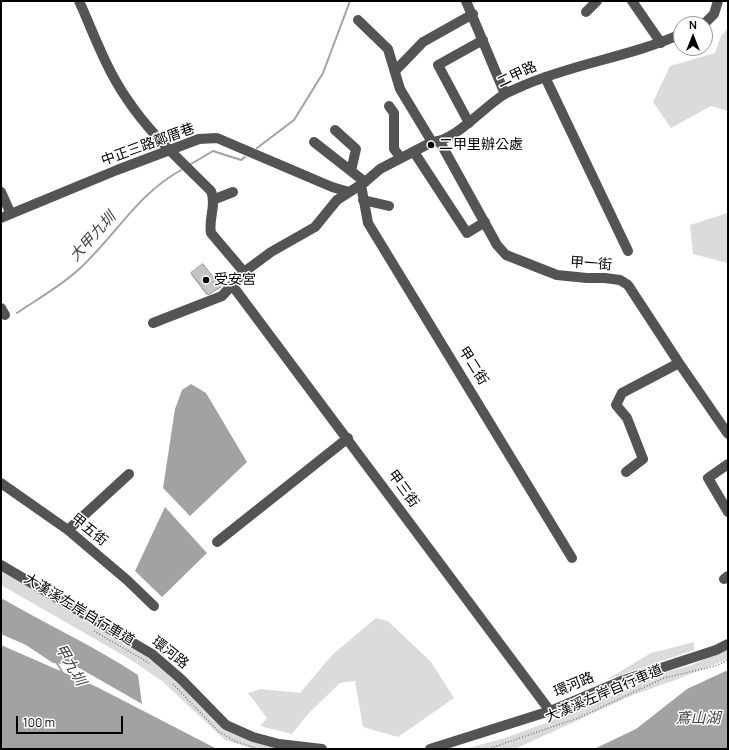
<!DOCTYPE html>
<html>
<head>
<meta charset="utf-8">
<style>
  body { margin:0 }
  #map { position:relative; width:729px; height:750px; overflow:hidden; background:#fff; font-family:Manrope,sans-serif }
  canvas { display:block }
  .frame { position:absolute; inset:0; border:2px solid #000; pointer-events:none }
  .north { position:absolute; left:673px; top:16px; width:40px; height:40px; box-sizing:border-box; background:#fff; border:1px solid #999; border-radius:50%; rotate:0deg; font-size:11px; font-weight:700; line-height:16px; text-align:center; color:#000 }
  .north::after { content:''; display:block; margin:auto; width:14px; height:18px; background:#000; clip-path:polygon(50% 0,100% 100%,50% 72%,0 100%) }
  .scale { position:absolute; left:16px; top:716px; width:107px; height:18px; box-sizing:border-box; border:2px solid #000; border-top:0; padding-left:5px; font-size:12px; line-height:14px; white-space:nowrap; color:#000; -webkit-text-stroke:3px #fff; paint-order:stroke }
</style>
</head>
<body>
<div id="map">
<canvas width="729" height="750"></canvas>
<div class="frame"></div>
<div class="north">N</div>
<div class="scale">100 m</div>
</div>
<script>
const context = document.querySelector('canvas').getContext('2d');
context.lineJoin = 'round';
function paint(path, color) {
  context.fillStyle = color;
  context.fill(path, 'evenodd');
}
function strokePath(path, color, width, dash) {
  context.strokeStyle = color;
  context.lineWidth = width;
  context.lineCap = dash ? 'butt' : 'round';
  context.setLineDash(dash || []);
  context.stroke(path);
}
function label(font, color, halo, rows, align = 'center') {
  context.font = font + ' Manrope,"Noto Sans TC",sans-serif';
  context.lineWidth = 3;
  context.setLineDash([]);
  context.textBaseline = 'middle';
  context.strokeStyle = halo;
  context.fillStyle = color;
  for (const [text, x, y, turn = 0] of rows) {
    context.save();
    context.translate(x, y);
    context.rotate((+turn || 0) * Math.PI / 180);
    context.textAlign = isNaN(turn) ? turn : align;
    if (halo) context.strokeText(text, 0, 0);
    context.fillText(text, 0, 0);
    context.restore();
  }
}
paint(new Path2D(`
  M 728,28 L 728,111 L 711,106 L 671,128 L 653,102 L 670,66 L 715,53 L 721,36 Z
  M 728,213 L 728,263 L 693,254 L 690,225 Z
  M 1,570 L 160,665 L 206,710 L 290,749 L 254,749 L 225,740 L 162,681 L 128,658 L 1,585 Z
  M 376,618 L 388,621 L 431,662 L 454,698 L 398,737 L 363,727 L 355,681 L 340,683 L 309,713 L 292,734 L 260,726 L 267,718 L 248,693 L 261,689 L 300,693 L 333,654 Z
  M 694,642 L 694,650 L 606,680 L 651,653 Z
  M 728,648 L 728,659 L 678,679 L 633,695 L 515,749 L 464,749 L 505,738 L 551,721 L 667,672 L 692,665 Z`), '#dbdbdb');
paint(new Path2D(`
  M 191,384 L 206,393 L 247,462 L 190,516 L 163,488 L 175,409 L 182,390 Z
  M 165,507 L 207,553 L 162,597 L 135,571 Z
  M 1,598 C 46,624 94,646 138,675 L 142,704 L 74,665 L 53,663 L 26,645 L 1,634 Z
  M 1,645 L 97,687 L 217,749 L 1,749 Z
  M 728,670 L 728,749 L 594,749 L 636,729 L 687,689 Z`), '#a2a2a2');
paint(new Path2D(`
  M 472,1 L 478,1 L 473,4 Z
  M 203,266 L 219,288 L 206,295 L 191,275 Z`), '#0003');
strokePath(new Path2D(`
  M 257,148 L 294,120 L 323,73 L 350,1
  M 191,164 L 213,151 L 241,160 L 245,157
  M 17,313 C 36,300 59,287 77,271 C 114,238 136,195 181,170
  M 56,662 L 63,673`), '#a2a2a2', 2);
const building = new Path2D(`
  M 203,264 L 221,287 L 208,295 L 191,273 Z`);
paint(building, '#c4c4c4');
strokePath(building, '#989898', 1);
strokePath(new Path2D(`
  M 94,631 L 149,663
  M 173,684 L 219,732 L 237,742 L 259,749
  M 488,749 L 578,718 L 664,678 L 715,666 L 728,660`), '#767676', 1.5, [1, 2]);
strokePath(new Path2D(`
  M 79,1 C 94,34 106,69 127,99 C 150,134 182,162 211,191 C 217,205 208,219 211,233 L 244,272
  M 466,1 L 505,94
  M 632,1 L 661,43
  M 586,12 L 597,1
  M 358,20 L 388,49 L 400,89 L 432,142
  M 704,24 L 714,14 L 718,1
  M 395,71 L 423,42 L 473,14
  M 545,77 L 628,251
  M 389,106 L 394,113 L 394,149 L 401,158
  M 469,123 L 438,65 L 483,40
  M 335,130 L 356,149 L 351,171
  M 314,142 L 365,182
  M 440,142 L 497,245 L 506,255 L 557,275 L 587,278 L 605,278 L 620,280 L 628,285 L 679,363 L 728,434
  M 414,152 L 467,233 L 485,222
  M 361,185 L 368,223 L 572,558
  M 1,192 L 11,214
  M 215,199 L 233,192
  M 363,200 L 389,206
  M 1,218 L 117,170 L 199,139 L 217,138 L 332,187 L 349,192
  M 232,285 L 550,711
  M 1,308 L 5,315
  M 153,323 L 222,296 L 244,272 L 271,252 L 315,227 L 337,200 L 365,182 L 380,169 L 432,142 C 456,141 484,106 505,94 C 512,90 520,87 527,84 C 577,63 632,56 681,34
  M 728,464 L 708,478 L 728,512
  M 626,472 L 643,459 L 627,418 L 616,405 L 622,393 L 679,363
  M 1,483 L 68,530 L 127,580 L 154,606
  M 68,530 L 129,474
  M 217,542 L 348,438
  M 1,565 L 152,654 L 181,679 L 226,725 L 253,737 L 279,744 L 322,749
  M 724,579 L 728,576
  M 430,749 L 550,711 L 621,681 L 716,650 L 728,644`), '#545454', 10);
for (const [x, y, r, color] of [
  [431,145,4,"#000"],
  [206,280,4,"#000"]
]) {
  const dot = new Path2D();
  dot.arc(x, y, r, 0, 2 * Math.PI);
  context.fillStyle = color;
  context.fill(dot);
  strokePath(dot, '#fff', 1.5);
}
label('14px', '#000', '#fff', [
  ["二甲路",517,75,-25],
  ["中正三路鄭厝巷",148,145,-20],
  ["甲一街",591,264,4],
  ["甲二街",473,366,58],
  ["甲三街",403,489,54],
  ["甲五街",89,530,39],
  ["大漢溪左岸自行車道",79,610,31],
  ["環河路",170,653,38],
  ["環河路",574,685,-23],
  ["大漢溪左岸自行車道",604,694,-23]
]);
label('14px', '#000', '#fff', [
  ["二甲里辦公處",439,145],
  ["受安宮",214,280]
], 'left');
label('italic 15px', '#434343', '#fff', [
  ["大甲九圳",93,237,-48],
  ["甲九圳",70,665,60],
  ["鳶山湖",698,719]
]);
</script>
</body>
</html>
